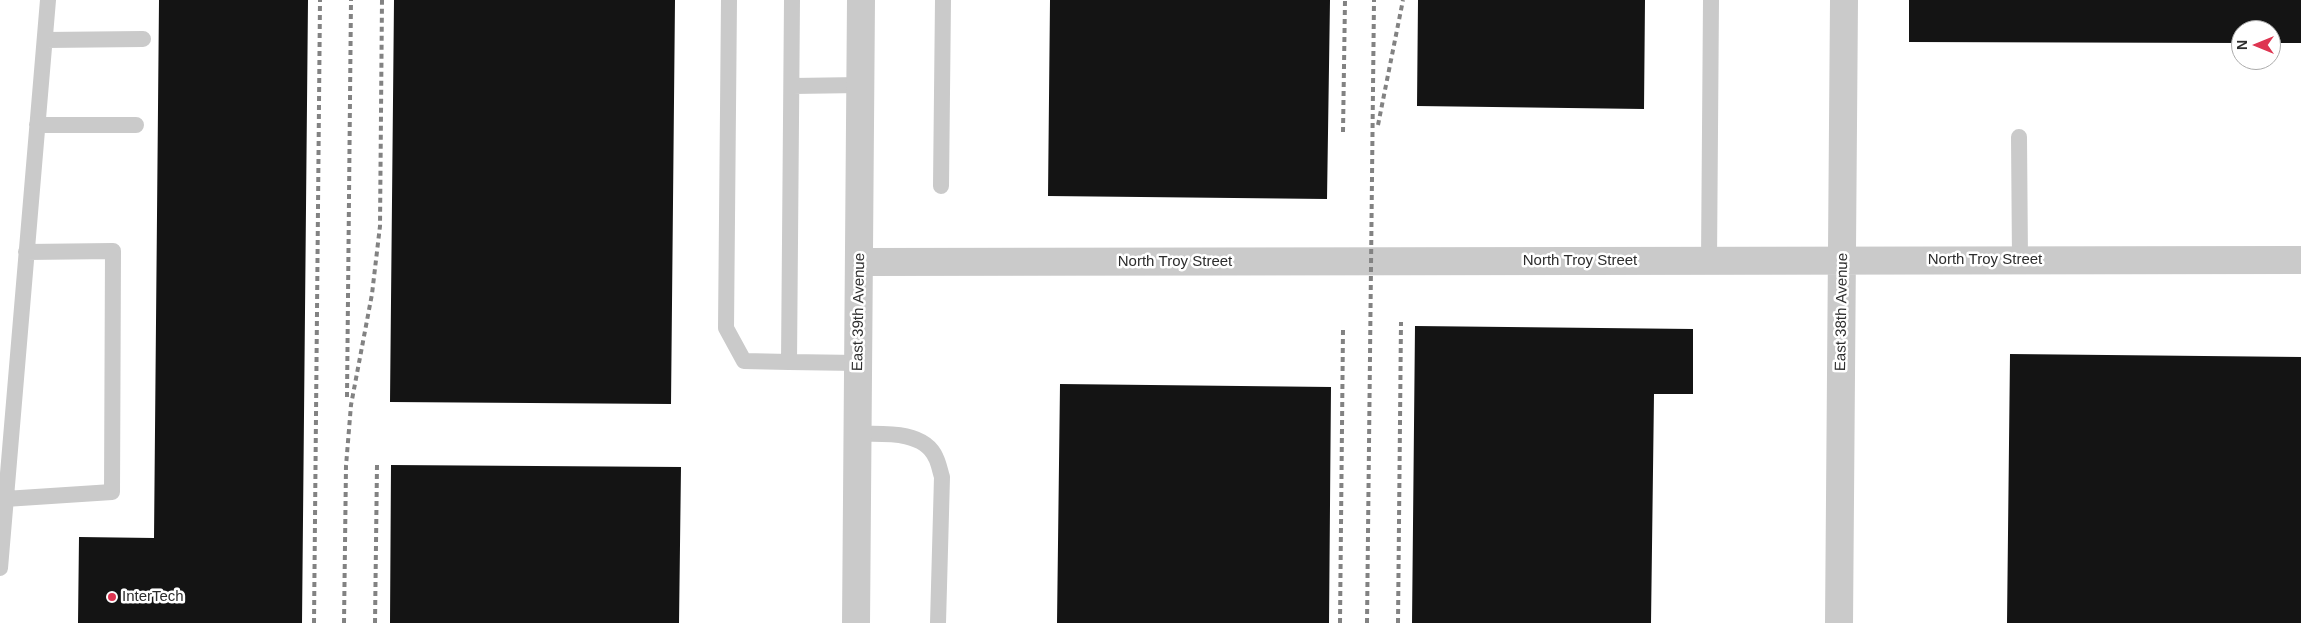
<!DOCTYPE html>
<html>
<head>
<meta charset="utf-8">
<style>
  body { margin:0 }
  #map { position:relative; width:2301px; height:623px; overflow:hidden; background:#fff; font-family:Arial,sans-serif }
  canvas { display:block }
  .north { position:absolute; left:2231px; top:20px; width:50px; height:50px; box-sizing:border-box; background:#fff; border:1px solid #ababab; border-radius:50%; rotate:270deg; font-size:14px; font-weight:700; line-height:20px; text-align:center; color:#2d2d2d }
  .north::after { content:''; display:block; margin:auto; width:18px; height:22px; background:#de3551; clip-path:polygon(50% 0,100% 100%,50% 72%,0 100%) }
</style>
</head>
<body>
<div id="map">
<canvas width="2301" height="623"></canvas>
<div class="north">N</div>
</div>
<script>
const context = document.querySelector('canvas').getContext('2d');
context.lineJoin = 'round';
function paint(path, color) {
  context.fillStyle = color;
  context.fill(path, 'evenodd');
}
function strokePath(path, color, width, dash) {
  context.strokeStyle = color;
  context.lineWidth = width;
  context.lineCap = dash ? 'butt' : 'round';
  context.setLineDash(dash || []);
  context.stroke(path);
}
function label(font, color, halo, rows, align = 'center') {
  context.font = font + ' Arial,sans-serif';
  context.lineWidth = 5;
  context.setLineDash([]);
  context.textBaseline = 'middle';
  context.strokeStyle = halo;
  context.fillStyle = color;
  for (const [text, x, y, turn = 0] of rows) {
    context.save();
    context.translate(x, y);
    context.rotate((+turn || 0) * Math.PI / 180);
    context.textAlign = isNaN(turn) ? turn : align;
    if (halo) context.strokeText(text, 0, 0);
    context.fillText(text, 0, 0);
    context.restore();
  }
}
paint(new Path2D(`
  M 159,0 L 308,0 L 302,623 L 78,623 L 79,537 L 154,538 Z
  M 394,0 L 675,0 L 671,404 L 390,402 Z
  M 1050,0 L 1330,0 L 1327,199 L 1048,196 Z
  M 1418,0 L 1645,0 L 1644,109 L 1417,106 Z
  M 1909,0 L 2301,0 L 2301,43 L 2271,43 L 2271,30 L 2241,30 L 2241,43 L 1909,42 Z
  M 1415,326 L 1693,329 L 1693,394 L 1654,394 L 1651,623 L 1412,623 Z
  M 2010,354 L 2301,357 L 2301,623 L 2007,623 Z
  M 1060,384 L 1331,387 L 1329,623 L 1057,623 Z
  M 391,465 L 681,467 L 679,623 L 390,623 Z`), '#141414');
strokePath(new Path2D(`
  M 729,0 L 726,328 L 744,361 L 789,362
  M 792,0 L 789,362 L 858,363
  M 45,40 L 143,39
  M 793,86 L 860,85
  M 37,125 L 136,125
  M 2019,137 L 2020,260
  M 941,186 L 943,0
  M 1709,261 L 1711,0
  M 857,434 C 882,434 924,430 936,458 C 939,464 940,471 942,477 L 938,623
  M 5,499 L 112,492 L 113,251 L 26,252
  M 0,568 L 48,0`), '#cacaca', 16);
strokePath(new Path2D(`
  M 859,262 L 2301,260
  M 856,623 L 861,0
  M 1839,623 L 1844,0`), '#cacaca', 28);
strokePath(new Path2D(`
  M 1378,125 L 1403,0
  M 1343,132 L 1345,0
  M 347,397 L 351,0
  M 314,623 L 320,0
  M 344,623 L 346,466 L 351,405 L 372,294 L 380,226 L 382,0
  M 375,623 L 377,465
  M 1340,623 L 1343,330
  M 1367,623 L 1374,0
  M 1398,623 L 1401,322`), '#828282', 4, [5, 4]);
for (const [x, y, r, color] of [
  [112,597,5,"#de3551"]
]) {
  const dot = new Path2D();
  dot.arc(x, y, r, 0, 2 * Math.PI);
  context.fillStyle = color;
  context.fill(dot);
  strokePath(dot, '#fff', 2);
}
label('15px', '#2d2d2d', '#fff', [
  ["North Troy Street",1985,260],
  ["North Troy Street",1580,261],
  ["North Troy Street",1175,262],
  ["East 39th Avenue",859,312,-89],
  ["East 38th Avenue",1842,312,-89]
]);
label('15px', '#2d2d2d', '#fff', [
  ["InterTech",122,597]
], 'left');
</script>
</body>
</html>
